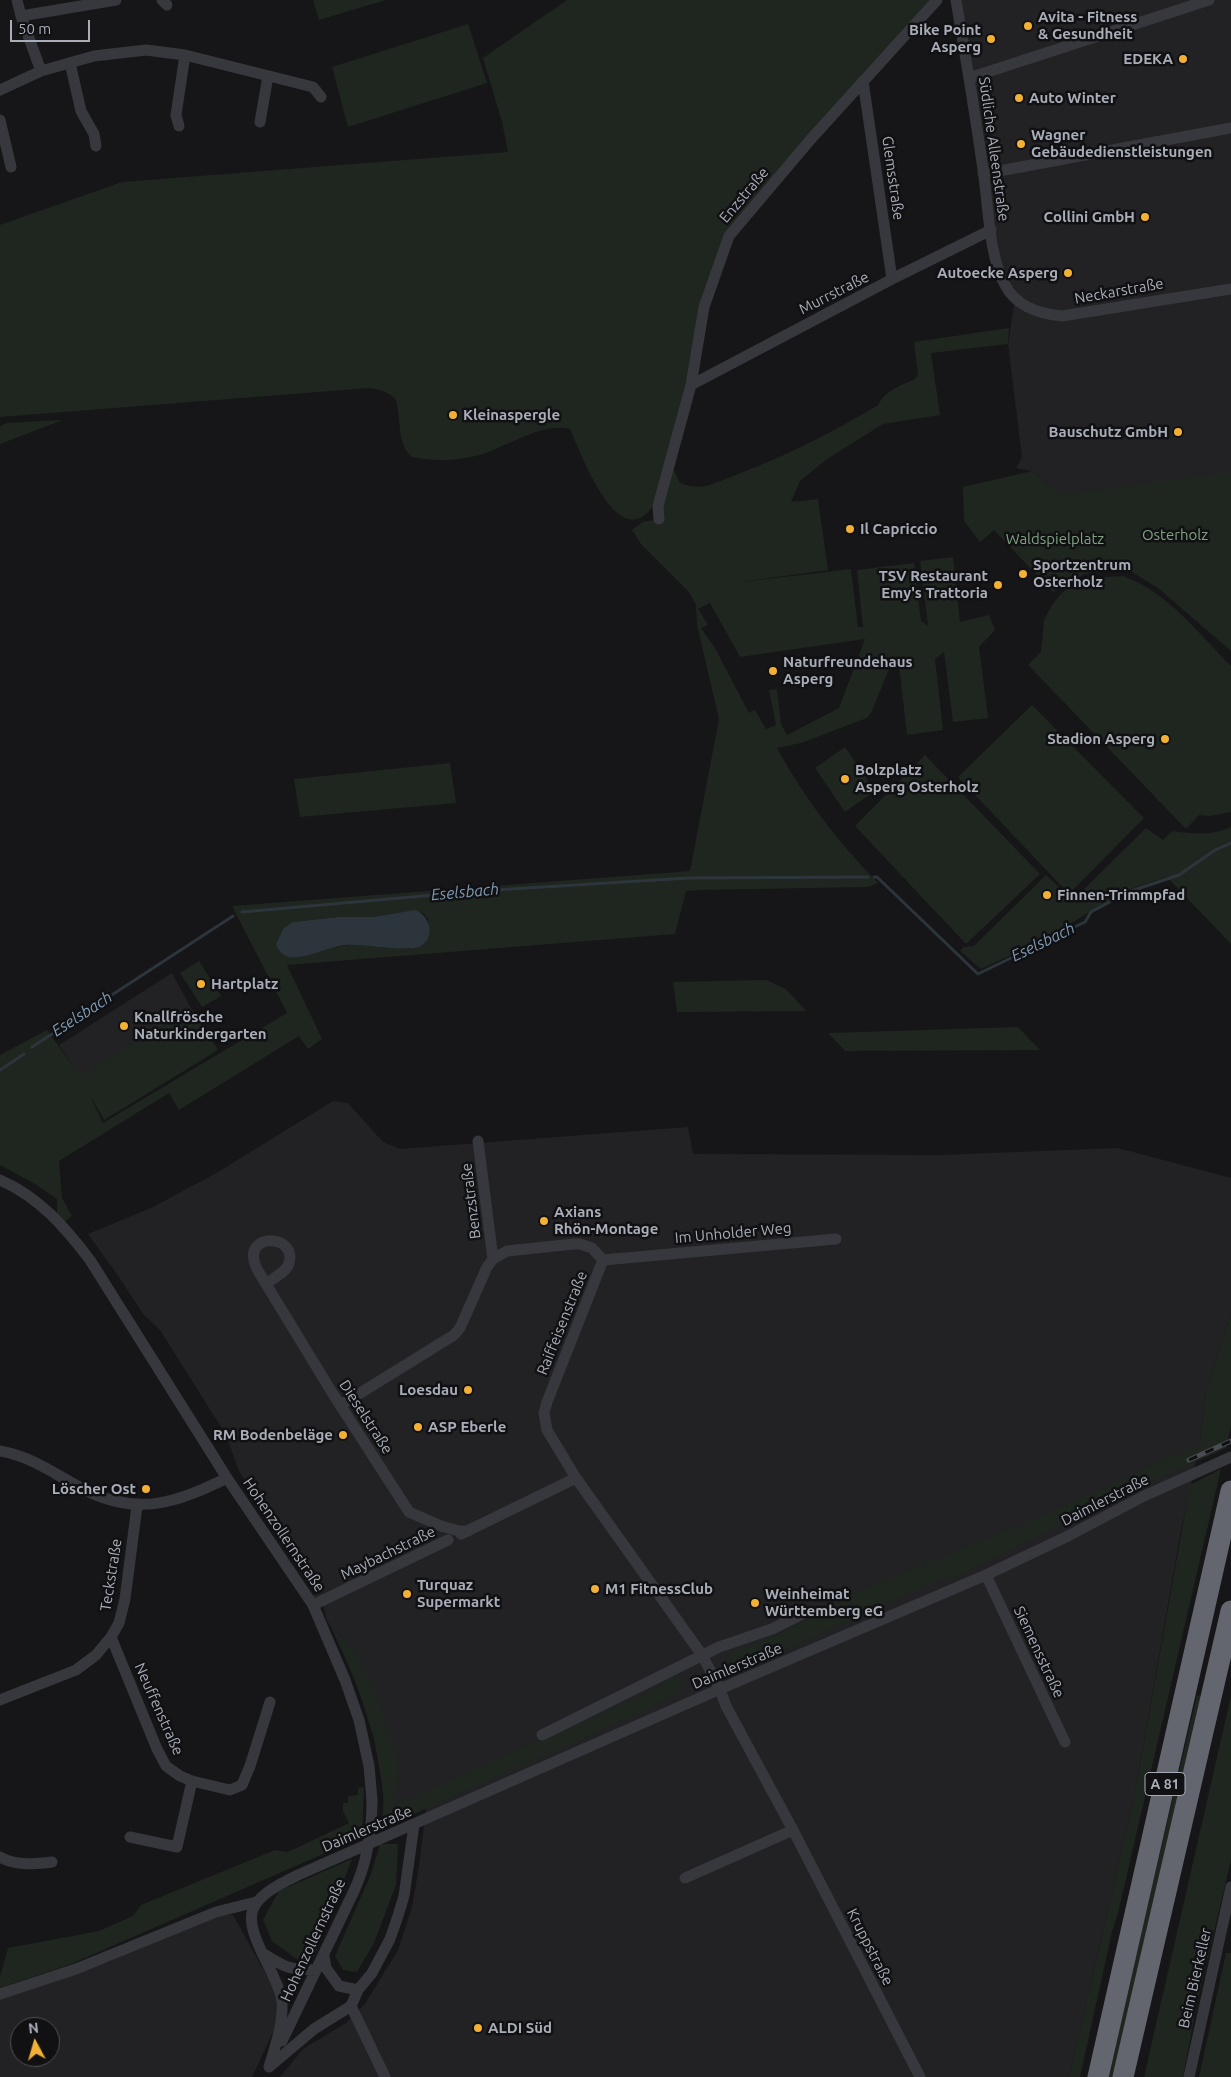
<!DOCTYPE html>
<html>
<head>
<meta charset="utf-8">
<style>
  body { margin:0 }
  #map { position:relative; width:1231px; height:2077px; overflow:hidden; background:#161618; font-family:Ubuntu,sans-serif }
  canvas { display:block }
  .north { position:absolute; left:10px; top:2017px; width:50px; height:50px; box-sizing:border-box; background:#111113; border:1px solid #4d4f55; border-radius:50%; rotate:354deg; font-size:14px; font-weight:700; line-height:20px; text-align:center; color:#a8adb8 }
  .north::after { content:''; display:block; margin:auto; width:18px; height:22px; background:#f2b134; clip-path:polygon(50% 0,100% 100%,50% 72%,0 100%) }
  .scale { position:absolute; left:10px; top:20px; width:80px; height:22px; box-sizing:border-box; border:2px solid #a8adb8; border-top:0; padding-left:6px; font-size:15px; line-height:18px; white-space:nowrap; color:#a8adb8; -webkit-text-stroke:4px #111113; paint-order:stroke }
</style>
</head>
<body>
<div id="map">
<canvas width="1231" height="2077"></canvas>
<div class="north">N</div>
<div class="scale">50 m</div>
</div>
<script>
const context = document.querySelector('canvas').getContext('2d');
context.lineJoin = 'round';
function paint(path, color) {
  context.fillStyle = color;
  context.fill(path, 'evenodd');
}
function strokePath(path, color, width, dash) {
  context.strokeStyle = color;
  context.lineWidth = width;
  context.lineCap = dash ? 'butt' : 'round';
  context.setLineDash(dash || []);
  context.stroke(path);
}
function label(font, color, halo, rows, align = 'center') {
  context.font = font + ' Ubuntu,sans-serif';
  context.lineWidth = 5;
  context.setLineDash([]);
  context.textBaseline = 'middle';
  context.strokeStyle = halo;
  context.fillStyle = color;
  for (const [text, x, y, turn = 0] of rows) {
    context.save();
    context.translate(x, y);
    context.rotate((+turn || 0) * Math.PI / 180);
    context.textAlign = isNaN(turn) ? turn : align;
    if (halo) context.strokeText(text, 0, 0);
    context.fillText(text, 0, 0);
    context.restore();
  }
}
paint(new Path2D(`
  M 956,0 L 1231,0 L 1231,474 L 1062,495 L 1032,471 L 1016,468 L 1022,457 L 1008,344 L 1015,298 L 1005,285 Z
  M 172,973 L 191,1008 L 80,1077 L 59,1045 Z
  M 333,1101 L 348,1103 L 383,1142 L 400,1149 L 688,1127 L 693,1154 L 941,1155 L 1118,1148 L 1231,1178 L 1231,1314 L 1205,1396 L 1200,1444 L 1181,1530 L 1134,1798 L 1069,2077 L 280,2077 L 303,2049 L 346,2023 L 365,2004 L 398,1950 L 412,1907 L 419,1866 L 426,1809 L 382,1828 L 384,1796 L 374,1738 L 354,1676 L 331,1627 L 326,1619 L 325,1611 L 320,1600 L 311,1596 L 321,1591 L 319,1586 L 313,1587 L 309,1582 L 278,1524 L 259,1504 L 239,1471 L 226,1435 L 160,1330 L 143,1314 L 119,1277 L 88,1234 L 153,1207 L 218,1172 Z
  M 225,1914 L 233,1915 L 272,1985 L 276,2000 L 277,2012 L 275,2028 L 252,2077 L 0,2077 L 0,1999 L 108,1962 L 166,1936 ZM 20,2027 L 50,2027 L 50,2057 L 20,2057 Z`), '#222225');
paint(new Path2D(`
  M 313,0 L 386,0 L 319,20 Z
  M 567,0 L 937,0 L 724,245 L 691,385 L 656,501 C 621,562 582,456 570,429 C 545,422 510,444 486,453 C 463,461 435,462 412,457 C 397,445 401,418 396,400 C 388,391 380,390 369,388 L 0,417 L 0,225 L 122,182 L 508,152 L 502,122 L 483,58 Z
  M 468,24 L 487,83 L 348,127 L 332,67 Z
  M 1009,328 L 1008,344 L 931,353 L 940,415 L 883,424 L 827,459 L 800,481 L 791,502 L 818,499 L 828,570 L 733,583 L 851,569 L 858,627 L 863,627 L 857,570 L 914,563 L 921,621 L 928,626 L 920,561 L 953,557 L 960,622 L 989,615 L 995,630 L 979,647 L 988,718 L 953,722 L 944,652 L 935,659 L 943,730 L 907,735 L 899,664 L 892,662 L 871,713 L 867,718 L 801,743 L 777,748 C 804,798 839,843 878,883 L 868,887 L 699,890 L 686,891 L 675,934 L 287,965 L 322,1039 L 308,1049 L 299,1036 L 179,1110 L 169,1093 L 59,1161 L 62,1198 L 72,1216 L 62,1224 L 57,1213 L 57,1199 L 35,1184 L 0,1165 L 0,1055 L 47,1030 L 80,1076 L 191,1008 L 218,1050 L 104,1120 L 89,1094 L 103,1123 L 287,1013 L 232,906 L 690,871 L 719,719 L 697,625 L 696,605 L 689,592 L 641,544 L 632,530 L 643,522 L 659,519 L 671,464 L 680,483 C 689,487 697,487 707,486 C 768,464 822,439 878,405 C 885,391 900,385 914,380 L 918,375 L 914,342 ZM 710,603 L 740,657 L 865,639 L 839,708 L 787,735 L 781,724 L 777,689 L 769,690 L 776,725 L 766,729 L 755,710 L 749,713 L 715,648 L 701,628 L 708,625 L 698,609 ZM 403,912 L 423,913 L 428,919 L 430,934 L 409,949 C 390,947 370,944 350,945 C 327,946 301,964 279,951 L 293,922 L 338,917 L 373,917 Z
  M 63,420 L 0,444 L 0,426 L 7,423 Z
  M 1032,471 L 1062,495 L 1231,472 L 1231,651 L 1158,588 L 1127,569 L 1084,574 L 1053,592 L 994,530 L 980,542 L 964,521 L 963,487 Z
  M 1123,576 C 1167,591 1199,634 1231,666 L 1231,812 L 1210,816 L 1199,815 L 1186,829 L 1028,665 L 1041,652 L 1044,620 L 1052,605 L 1062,593 L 1073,584 L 1089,578 Z
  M 1032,705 L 1144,818 L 1069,894 L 958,777 Z
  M 845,747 L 875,791 L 845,812 L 815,768 Z
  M 925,755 L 1040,874 L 966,944 L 855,826 Z
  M 450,763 L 456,803 L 300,817 L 294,779 Z
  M 1231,827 L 1231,944 L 1167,877 L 1127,890 L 1039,942 L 981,969 L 960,951 L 964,947 L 974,946 L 1046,875 L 1073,900 L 1146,828 L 1163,840 L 1172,831 C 1193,834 1212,836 1231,827 Z
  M 199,961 L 221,996 L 202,1007 L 180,973 Z
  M 766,980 L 786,989 L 806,1011 L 677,1012 L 673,982 Z
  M 1018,1027 L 1040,1050 L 845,1051 L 828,1033 Z
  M 1231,1314 L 1231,1426 L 1226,1448 L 1144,1485 L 1089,1513 L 1068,1521 L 957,1577 L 941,1579 L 796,1645 L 734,1668 L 729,1655 L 799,1625 L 845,1598 L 871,1586 L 1020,1525 L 1200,1444 L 1205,1396 Z
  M 1221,1469 L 1118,1913 L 1112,1932 L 1080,2077 L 1069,2077 L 1134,1798 L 1190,1485 Z
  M 331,1627 L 358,1655 L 385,1716 L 386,1731 L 397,1756 L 398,1771 L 394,1805 L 648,1693 L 678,1674 L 684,1688 L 679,1693 L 644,1711 L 382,1828 C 383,1817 384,1805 383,1794 C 379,1734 356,1680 331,1627 Z
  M 1197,1695 L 1201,1696 L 1113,2077 L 1107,2077 Z
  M 1231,1696 L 1231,1860 L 1196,2008 L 1183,2077 L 1144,2077 Z
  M 364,1787 L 362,1837 L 71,1964 L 0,1988 L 0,1977 L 8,1948 L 99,1931 L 133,1916 L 141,1905 L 275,1850 L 287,1852 L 290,1851 L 349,1823 L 343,1811 L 343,1803 L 348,1803 L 348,1796 L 358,1795 L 358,1788 Z
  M 380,1844 L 398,1844 L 396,1885 L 374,1943 L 357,1972 L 343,1970 L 335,1956 L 371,1874 Z
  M 352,1859 L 314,1957 L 298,1960 L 272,1941 L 263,1920 L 279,1891 Z
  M 1226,1953 L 1231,1953 L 1231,2077 L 1199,2077 Z`), '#1e261f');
paint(new Path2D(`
  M 415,910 C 429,915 437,936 421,946 C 409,953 363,943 345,945 C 329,947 303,960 289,957 C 282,955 278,950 276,944 L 284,928 L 293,922 L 338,917 L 373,917 Z`), '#2c353c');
strokePath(new Path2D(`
  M 874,877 L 877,877 L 978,974 L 1085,922 L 1091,912 L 1128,892 L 1179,875 L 1215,850 L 1231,843
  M 689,878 L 868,877
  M 242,912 L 479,891 L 688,878
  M 32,1047 L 233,916
  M 0,1070 L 24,1054`), '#2c353c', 3);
strokePath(new Path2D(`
  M 17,0 L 21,16
  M 162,0 L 167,5
  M 956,0 C 966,59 976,118 984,177 C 988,207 990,259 1005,285 C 1016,306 1040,314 1062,316 L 1231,289
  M 70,63 L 81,111 L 94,134 L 96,146
  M 41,71 L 21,16 L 116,0
  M 969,78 L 1209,0
  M 863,81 L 892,279
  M 0,90 L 41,71 L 94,56 L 146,50 L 185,55 L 313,87 L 321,97
  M 0,120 L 11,167
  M 260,122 L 268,76
  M 179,126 L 176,115 L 185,55
  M 983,174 L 1231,128
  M 691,385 L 898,276 L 991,230
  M 659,519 L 658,506 L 691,385 L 704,307 L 729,236 L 811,139 L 937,0
  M 478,1141 L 493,1259
  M 0,1180 C 39,1197 65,1227 90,1260 L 227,1478 L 313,1605 L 345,1680 L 359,1720 L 369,1766 L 372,1800
  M 603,1260 L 836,1239
  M 266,1284 C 273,1278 287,1272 289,1263 C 297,1235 248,1233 254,1260 C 255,1268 262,1277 266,1284 L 333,1394 L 409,1512 L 441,1526 L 459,1531 L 468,1531
  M 341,1405 L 454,1335 L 460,1328 L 487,1267 L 493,1259 L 507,1251 L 574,1244 L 580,1244 L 592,1248 L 603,1260 L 547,1402 L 544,1413 L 547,1430 L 576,1478 L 702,1655 L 720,1689 L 726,1706 L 793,1830 L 920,2077
  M 0,1451 C 31,1456 56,1475 83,1489 C 138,1517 176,1503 227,1478
  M 461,1534 L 576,1478
  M 986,1575 L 1065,1742
  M 313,1605 L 448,1540
  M 111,1637 L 157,1749 L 166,1766 L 180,1776 L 192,1781 L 230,1790 L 242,1785 L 250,1766 L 270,1702
  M 0,1700 L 76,1670 L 96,1655 L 111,1637 L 119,1623 L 125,1599 L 137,1506
  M 542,1735 L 719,1647 L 772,1629 L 804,1613
  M 130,1837 L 177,1847 L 192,1781
  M 0,1857 C 17,1866 33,1864 52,1862
  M 685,1878 L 793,1830
  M 262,1953 C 284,1967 289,1970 316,1970
  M 324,1956 L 326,1968 L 339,1986 L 358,1990
  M 0,1994 L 76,1969 L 216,1912 L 256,1902
  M 351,2006 L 385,2077
  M 282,2041 L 353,1893
  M 269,2067 C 275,2047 283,2025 282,2003 C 281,1990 274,1978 269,1967 C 242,1914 242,1902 298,1875 L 720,1689 L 986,1575 L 1068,1536 L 1144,1496 L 1231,1457
  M 269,2067 L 314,2029 L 351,2006 L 358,1990 L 372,1973 L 390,1939 L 398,1916 L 404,1896 L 414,1825
  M 1189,2077 L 1231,1887`), '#37383d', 11);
strokePath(new Path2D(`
  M 1098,2077 L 1231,1491
  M 1123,2077 L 1231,1611`), '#63666e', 21);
const rail = new Path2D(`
  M 1189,1460 L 1231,1441`);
strokePath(rail, '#4a4c52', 5);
strokePath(rail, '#111113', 3, [9]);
strokePath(new Path2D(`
  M 353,1893 C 367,1864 372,1832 372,1800`), '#37383d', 11);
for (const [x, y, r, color] of [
  [1028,26,5,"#f2b134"],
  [991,39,5,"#f2b134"],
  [1183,59,5,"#f2b134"],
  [1019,98,5,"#f2b134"],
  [1021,144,5,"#f2b134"],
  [1145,217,5,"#f2b134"],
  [1068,273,5,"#f2b134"],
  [453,415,5,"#f2b134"],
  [1178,432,5,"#f2b134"],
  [850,529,5,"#f2b134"],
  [1023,574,5,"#f2b134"],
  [998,585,5,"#f2b134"],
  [773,671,5,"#f2b134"],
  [1165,739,5,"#f2b134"],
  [845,779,5,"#f2b134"],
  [1047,895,5,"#f2b134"],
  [201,984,5,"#f2b134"],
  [124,1026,5,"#f2b134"],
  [544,1221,5,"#f2b134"],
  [468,1390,5,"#f2b134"],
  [418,1427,5,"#f2b134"],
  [343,1435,5,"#f2b134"],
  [146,1489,5,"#f2b134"],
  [595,1589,5,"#f2b134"],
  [407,1594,5,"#f2b134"],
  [755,1603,5,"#f2b134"],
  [478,2028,5,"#f2b134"]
]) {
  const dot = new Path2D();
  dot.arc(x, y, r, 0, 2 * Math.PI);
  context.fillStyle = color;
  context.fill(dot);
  strokePath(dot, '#111113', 2);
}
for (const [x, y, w] of [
  [1165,1784,40]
]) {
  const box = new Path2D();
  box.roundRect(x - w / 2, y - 11.5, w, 23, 4);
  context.fillStyle = '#111113';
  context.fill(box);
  strokePath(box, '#a8adb8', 1);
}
label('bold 14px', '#a8adb8', null, [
  ["A 81",1165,1784]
]);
label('bold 15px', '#a8adb8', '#111113', [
  ["Avita - Fitness",1038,17],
  ["& Gesundheit",1038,34],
  ["Bike Point",981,30,"right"],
  ["Asperg",981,47,"right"],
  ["EDEKA",1173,59,"right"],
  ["Auto Winter",1029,98],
  ["Wagner",1031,135],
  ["Gebäudedienstleistungen",1031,152],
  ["Collini GmbH",1135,217,"right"],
  ["Autoecke Asperg",1058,273,"right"],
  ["Kleinaspergle",463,415],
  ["Bauschutz GmbH",1168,432,"right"],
  ["Il Capriccio",860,529],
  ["Sportzentrum",1033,565],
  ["Osterholz",1033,582],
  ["TSV Restaurant",988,576,"right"],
  ["Emy's Trattoria",988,593,"right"],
  ["Naturfreundehaus",783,662],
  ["Asperg",783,679],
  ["Stadion Asperg",1155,739,"right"],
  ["Bolzplatz",855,770],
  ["Asperg Osterholz",855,787],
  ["Finnen-Trimmpfad",1057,895],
  ["Hartplatz",211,984],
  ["Knallfrösche",134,1017],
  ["Naturkindergarten",134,1034],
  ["Axians",554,1212],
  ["Rhön-Montage",554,1229],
  ["Loesdau",458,1390,"right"],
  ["ASP Eberle",428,1427],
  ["RM Bodenbeläge",333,1435,"right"],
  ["Löscher Ost",136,1489,"right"],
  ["Turquaz",417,1585],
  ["Supermarkt",417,1602],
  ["M1 FitnessClub",605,1589],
  ["Weinheimat",765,1594],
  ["Württemberg eG",765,1611],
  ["ALDI Süd",488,2028]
], 'left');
label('15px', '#a8adb8', '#111113', [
  ["Südliche Alleenstraße",994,149,82],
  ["Glemsstraße",893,178,82],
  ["Enzstraße",744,195,-50],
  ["Neckarstraße",1119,291,-10],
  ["Murrstraße",834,293,-27],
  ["Benzstraße",471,1201,-97],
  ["Im Unholder Weg",733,1233,-5],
  ["Raiffeisenstraße",562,1323,-68],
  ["Dieselstraße",366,1417,57],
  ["Daimlerstraße",1105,1500,-27],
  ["Hohenzollernstraße",284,1535,56],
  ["Maybachstraße",388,1553,-26],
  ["Teckstraße",111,1575,-81],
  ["Siemensstraße",1039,1652,65],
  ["Daimlerstraße",737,1666,-23],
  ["Neuffenstraße",159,1709,66],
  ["Daimlerstraße",367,1829,-23],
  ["Hohenzollernstraße",313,1940,-65],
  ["Kruppstraße",870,1947,63],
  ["Beim Bierkeller",1195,1978,-77]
]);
label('15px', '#7fa381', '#111113', [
  ["Osterholz",1175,535],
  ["Waldspielplatz",1055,539]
]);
label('italic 16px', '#7f9bb3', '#111113', [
  ["Eselsbach",465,892,-5],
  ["Eselsbach",1043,942,-26],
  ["Eselsbach",82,1014,-33]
]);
</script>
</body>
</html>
